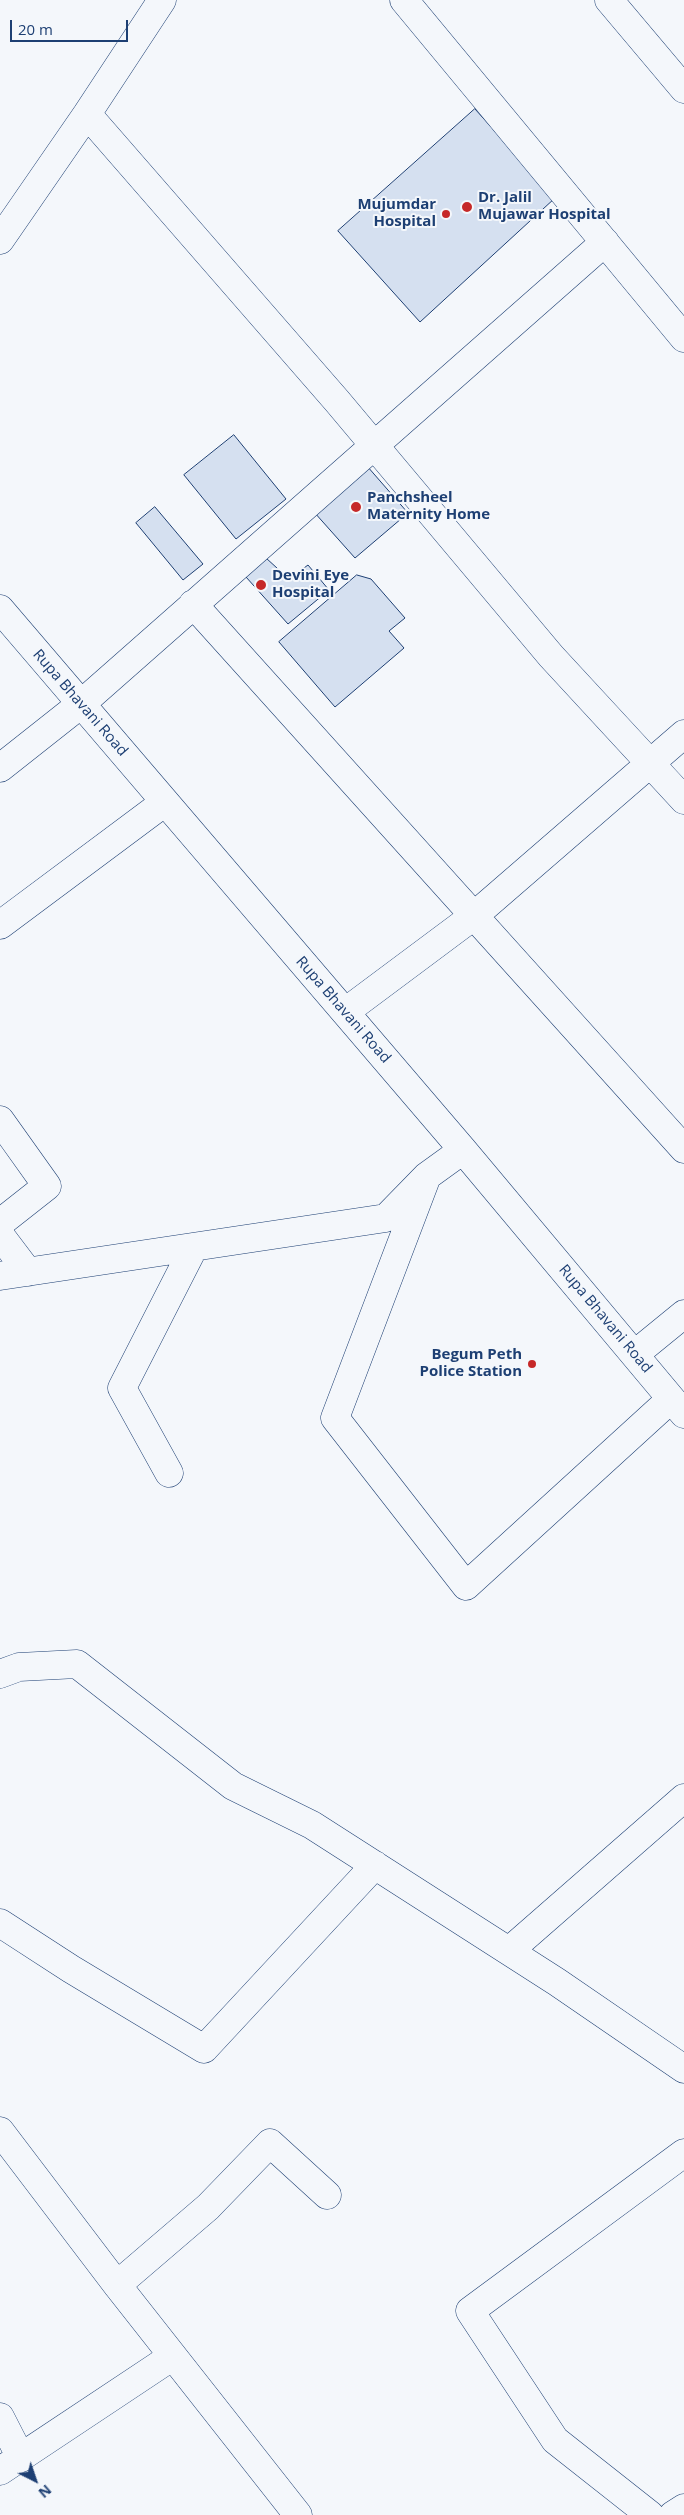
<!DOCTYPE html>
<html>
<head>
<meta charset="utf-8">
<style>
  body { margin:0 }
  #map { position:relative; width:684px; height:2515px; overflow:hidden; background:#f4f7fb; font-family:"Open Sans",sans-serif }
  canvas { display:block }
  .north { position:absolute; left:10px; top:2455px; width:50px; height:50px; -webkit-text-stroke:4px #f4f7fb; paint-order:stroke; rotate:139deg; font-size:14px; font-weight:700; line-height:20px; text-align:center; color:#1d3f73 }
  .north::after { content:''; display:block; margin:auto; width:18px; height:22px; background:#1d3f73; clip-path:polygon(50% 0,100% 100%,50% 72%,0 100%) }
  .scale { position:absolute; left:10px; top:20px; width:118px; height:22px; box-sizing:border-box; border:2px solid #1d3f73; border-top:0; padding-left:6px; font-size:15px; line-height:18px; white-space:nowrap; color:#1d3f73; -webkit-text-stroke:4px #f4f7fb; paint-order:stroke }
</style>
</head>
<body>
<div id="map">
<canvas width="684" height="2515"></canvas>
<div class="north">N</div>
<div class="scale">20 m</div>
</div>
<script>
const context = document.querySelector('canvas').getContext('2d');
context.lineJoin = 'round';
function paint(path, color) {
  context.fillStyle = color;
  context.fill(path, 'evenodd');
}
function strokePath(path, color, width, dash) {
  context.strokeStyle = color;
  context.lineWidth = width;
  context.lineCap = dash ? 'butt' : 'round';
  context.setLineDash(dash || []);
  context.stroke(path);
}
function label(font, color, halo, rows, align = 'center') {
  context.font = font + ' "Open Sans",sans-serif';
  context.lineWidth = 4;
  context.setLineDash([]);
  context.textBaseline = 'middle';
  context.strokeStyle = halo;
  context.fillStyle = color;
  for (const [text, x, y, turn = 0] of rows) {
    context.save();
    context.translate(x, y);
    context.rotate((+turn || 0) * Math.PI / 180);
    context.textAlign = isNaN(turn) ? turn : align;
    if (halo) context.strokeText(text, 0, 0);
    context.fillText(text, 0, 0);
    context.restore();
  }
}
const building = new Path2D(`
  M 475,109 L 555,198 L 420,322 L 338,231 Z
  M 234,435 L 286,499 L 236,539 L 184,475 Z
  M 367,466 L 408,513 L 355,558 L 314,512 Z
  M 155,507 L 203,564 L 183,580 L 136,523 Z
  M 266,558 L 289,579 L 308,565 L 329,590 L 288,624 L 246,577 Z
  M 357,575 L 371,579 L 405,618 L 389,631 L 404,648 L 335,707 L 279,642 Z`);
paint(building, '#d5e0f0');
strokePath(building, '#1d3f73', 1);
const minor = new Path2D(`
  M 404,0 L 684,338
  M 609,0 L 684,89
  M 87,114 L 337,401 L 551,656 L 684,800
  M 0,240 L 87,114 L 162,0
  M 193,604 L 684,1149
  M 0,609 L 463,1150 L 684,1414
  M 0,768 L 81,704 L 605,242
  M 0,925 L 165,802
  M 345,1012 L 475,915 L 684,734
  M 0,1120 L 47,1186 L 0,1223
  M 427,1176 L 335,1418 L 466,1586 L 671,1399
  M 0,1235 L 28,1272
  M 0,1276 L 386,1218 L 427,1176 L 463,1150
  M 635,1354 L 684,1314
  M 169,1473 L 122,1388 L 194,1247
  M 0,1674 L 19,1667 L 77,1664 L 233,1786 L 312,1825 L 557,1982 L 684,2069
  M 0,1923 L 71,1969 L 204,2049 L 375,1865
  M 509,1951 L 684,1798
  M 0,2131 L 117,2285 L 298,2515
  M 117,2285 L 208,2207 L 270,2143 L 327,2195
  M 0,2417 L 21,2458
  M 0,2471 L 173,2356
  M 650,2515 L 555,2440 L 470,2311 L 684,2153
  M 673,2515 L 684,2508`);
strokePath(minor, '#1d3f73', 29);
strokePath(minor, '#f4f7fb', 28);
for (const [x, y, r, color] of [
  [467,207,6,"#c62828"],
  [446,214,5,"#c62828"],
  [356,507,6,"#c62828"],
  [261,585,6,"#c62828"],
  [532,1364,5,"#c62828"]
]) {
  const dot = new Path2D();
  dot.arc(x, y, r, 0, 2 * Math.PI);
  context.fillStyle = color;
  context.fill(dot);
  strokePath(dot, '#f4f7fb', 2);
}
label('bold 15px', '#1d3f73', '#f4f7fb', [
  ["Dr. Jalil",478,198],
  ["Mujawar Hospital",478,215],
  ["Mujumdar",436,205,"right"],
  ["Hospital",436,222,"right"],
  ["Panchsheel",367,498],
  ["Maternity Home",367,515],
  ["Devini Eye",272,576],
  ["Hospital",272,593],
  ["Begum Peth",522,1355,"right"],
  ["Police Station",522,1372,"right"]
], 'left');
label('15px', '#1d3f73', '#f4f7fb', [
  ["Rupa Bhavani Road",80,703,49],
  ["Rupa Bhavani Road",343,1010,49],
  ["Rupa Bhavani Road",605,1319,50]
]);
</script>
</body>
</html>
